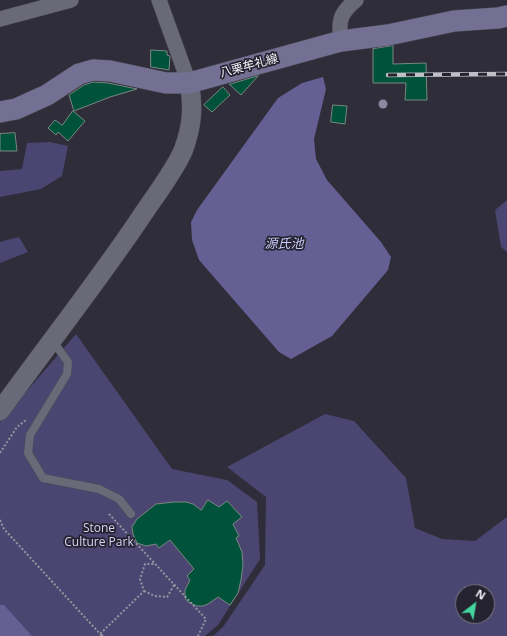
<!DOCTYPE html>
<html>
<head>
<meta charset="utf-8">
<style>
  body { margin:0 }
  #map { position:relative; width:507px; height:636px; overflow:hidden; background:#2e2d39; font-family:"Open Sans",sans-serif }
  canvas { display:block }
  .north { position:absolute; left:455px; top:584px; width:40px; height:40px; box-sizing:border-box; background:#24232f; border:1px solid #777681; border-radius:50%; rotate:31deg; font-size:11px; font-weight:700; line-height:16px; text-align:center; color:#f3f3fb }
  .north::after { content:''; display:block; margin:auto; width:14px; height:18px; background:#44d4a0; clip-path:polygon(50% 0,100% 100%,50% 72%,0 100%) }
</style>
</head>
<body>
<div id="map">
<canvas width="507" height="636"></canvas>
<div class="north">N</div>
</div>
<script>
const context = document.querySelector('canvas').getContext('2d');
context.lineJoin = 'round';
function paint(path, color) {
  context.fillStyle = color;
  context.fill(path, 'evenodd');
}
function strokePath(path, color, width, dash) {
  context.strokeStyle = color;
  context.lineWidth = width;
  context.lineCap = dash ? 'butt' : 'round';
  context.setLineDash(dash || []);
  context.stroke(path);
}
function label(font, color, halo, rows, align = 'center') {
  context.font = font + ' "Open Sans","Noto Sans JP",sans-serif';
  context.lineWidth = 3.5;
  context.setLineDash([]);
  context.textBaseline = 'middle';
  context.strokeStyle = halo;
  context.fillStyle = color;
  for (const [text, x, y, turn = 0] of rows) {
    context.save();
    context.translate(x, y);
    context.rotate((+turn || 0) * Math.PI / 180);
    context.textAlign = isNaN(turn) ? turn : align;
    if (halo) context.strokeText(text, 0, 0);
    context.fillText(text, 0, 0);
    context.restore();
  }
}
paint(new Path2D(`
  M 50,142 L 68,146 L 62,176 L 41,189 L 0,197 L 0,171 L 22,169 L 27,143 Z
  M 507,200 L 507,252 L 501,247 L 495,210 Z
  M 19,237 L 28,252 L 0,263 L 0,242 Z
  M 76,334 L 172,469 L 227,480 L 257,502 L 260,559 L 218,625 L 205,636 L 0,636 L 0,422 Z
  M 325,414 L 354,421 L 406,478 L 415,528 L 442,539 L 475,541 L 507,517 L 507,636 L 213,636 L 223,627 L 265,565 L 266,497 L 227,467 ZM 463,592 L 487,592 L 487,616 L 463,616 Z`), '#4b4571');
paint(new Path2D(`
  M 323,77 L 326,89 L 314,139 L 316,159 L 327,180 L 381,242 L 391,257 L 388,270 L 332,336 L 291,359 L 279,352 L 199,260 L 192,240 L 191,222 L 197,210 L 278,98 L 302,83 Z
  M 0,605 L 4,605 L 32,636 L 0,636 Z`), '#655f94');
const building = new Path2D(`
  M 393,46 L 393,64 L 426,63 L 427,100 L 405,100 L 406,83 L 373,83 L 373,49 Z
  M 151,50 L 167,51 L 167,55 L 170,56 L 169,70 L 151,67 Z
  M 258,76 L 241,95 L 229,84 L 230,84 Z
  M 94,82 L 108,83 L 137,89 L 110,97 L 74,111 L 69,95 L 84,85 Z
  M 223,87 L 230,95 L 212,112 L 204,105 Z
  M 333,105 L 347,106 L 345,124 L 331,122 Z
  M 73,111 L 85,121 L 68,141 L 58,132 L 56,135 L 48,128 L 55,120 L 62,125 Z
  M 15,133 L 17,151 L 0,151 L 0,134 Z
  M 208,500 L 219,507 L 227,501 L 242,517 L 233,524 L 239,536 L 236,538 L 242,552 L 243,565 L 241,580 L 238,593 L 230,605 L 218,597 L 208,604 L 203,606 L 197,606 L 188,602 L 185,598 L 185,590 L 190,580 L 187,576 L 194,569 L 170,540 L 159,548 L 156,544 L 146,546 L 137,543 L 133,534 L 132,527 L 137,519 L 156,504 L 174,502 L 186,502 L 193,504 L 201,510 Z`);
paint(building, '#00533a');
strokePath(building, '#788880', 1);
const service = new Path2D(`
  M 52,340 L 68,362 L 67,374 L 30,435 L 28,453 L 43,478 L 99,489 L 119,499 L 131,514`);
const minor = new Path2D(`
  M 159,0 L 189,83
  M 0,19 L 71,0
  M 341,41 C 338,21 340,13 356,0`);
const tertiary = new Path2D(`
  M 0,411 C 46,347 95,285 139,220 C 154,197 172,175 183,151 C 192,127 194,107 189,83`);
const secondary = new Path2D(`
  M 0,112 L 16,109 L 47,95 L 79,74 L 93,70 L 110,71 L 166,83 L 189,83 L 341,41 L 388,35 L 454,21 L 498,18 L 507,16`);
strokePath(service, '#4b4a55', 9);
strokePath(minor, '#4b4a55', 16);
strokePath(tertiary, '#4b4a55', 20);
strokePath(secondary, '#4b4a55', 22);
strokePath(new Path2D(`
  M 0,453 L 17,427 L 26,420
  M 109,514 L 206,619 L 198,636
  M 0,520 L 4,529 L 102,636
  M 144,591 L 155,596 L 167,597 L 174,585
  M 103,636 L 100,634 L 144,591 L 140,579 L 145,564 L 154,564`), '#95959f', 2, [2, 2]);
strokePath(service, '#6a6978', 8);
strokePath(minor, '#6a6978', 15);
strokePath(tertiary, '#6a6978', 19);
strokePath(secondary, '#747093', 21);
const rail = new Path2D(`
  M 388,75 L 507,74`);
strokePath(rail, '#c0c0c9', 4.5);
strokePath(rail, '#24232f', 3, [9]);
context.fillStyle = '#8b89a0';
for (const [x, y] of [
  [383,104]
]) {
  context.beginPath();
  context.arc(x, y, 4.5, 0, 2 * Math.PI);
  context.fill();
}
label('12px', '#f3f3fb', '#24232f', [
  ["八栗牟礼線",249,66,-15]
]);
label('12px', '#d7d4f5', '#24232f', [
  ["Stone",99,529],
  ["Culture Park",99,543]
]);
label('italic 13px', '#ccc8f9', '#24232f', [
  ["源氏池",284,244]
]);
</script>
</body>
</html>
